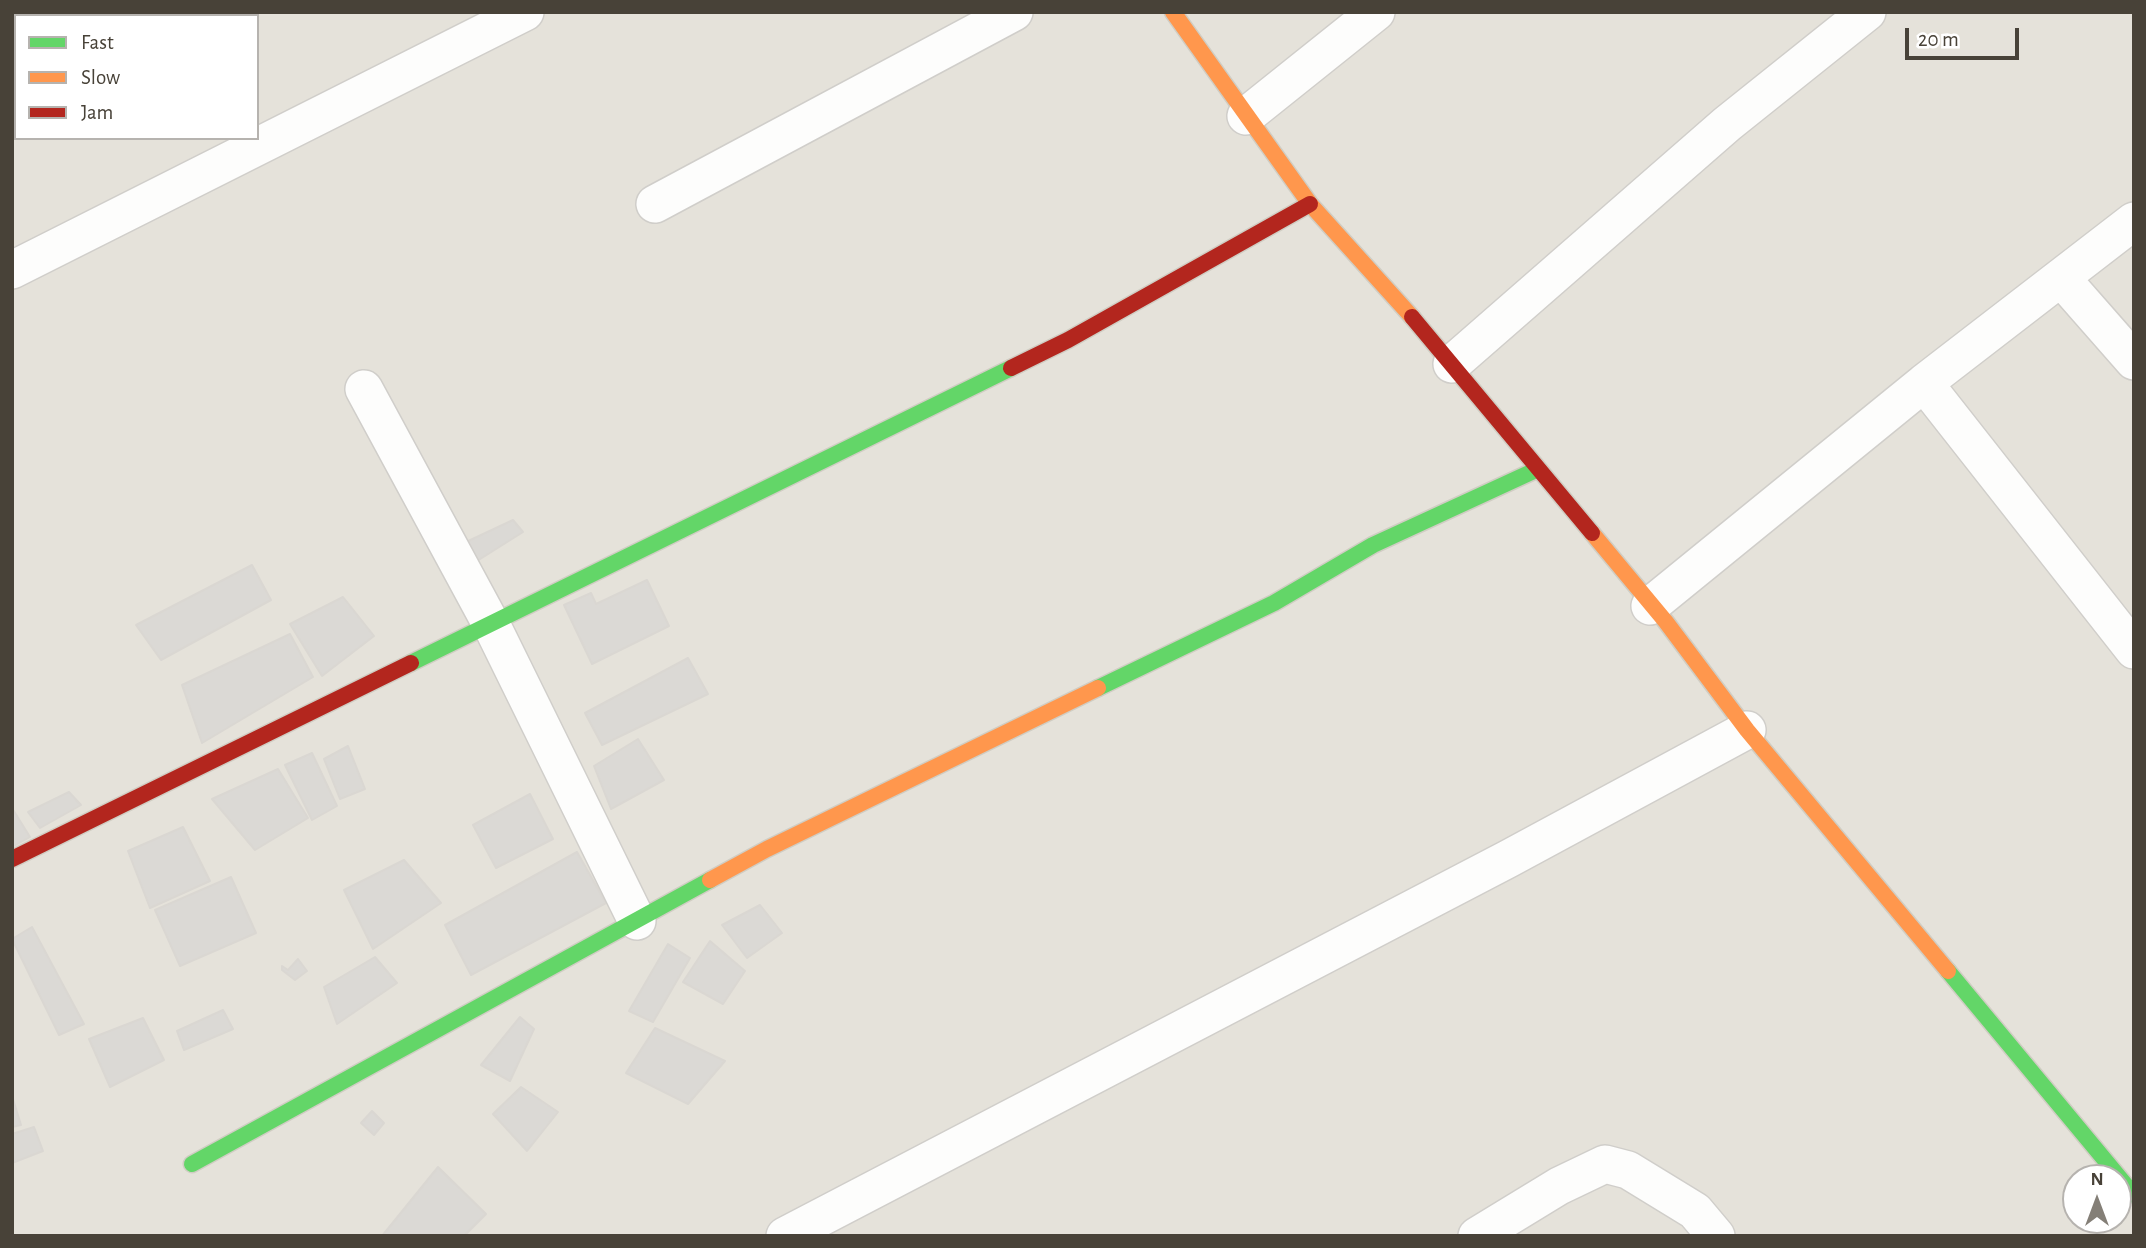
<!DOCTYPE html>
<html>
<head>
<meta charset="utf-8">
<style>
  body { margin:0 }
  #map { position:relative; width:2146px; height:1248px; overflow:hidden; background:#f2f0ec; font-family:"Alegreya Sans",sans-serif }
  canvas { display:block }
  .frame { position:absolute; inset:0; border:14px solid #484238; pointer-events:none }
  .legend { position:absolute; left:14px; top:14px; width:245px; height:126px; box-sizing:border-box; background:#fff; border:2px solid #b6b3af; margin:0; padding:9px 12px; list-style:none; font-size:21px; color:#484238 }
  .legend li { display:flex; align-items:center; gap:14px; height:35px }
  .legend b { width:35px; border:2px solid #b6b3af }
  .north { position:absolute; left:2062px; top:1164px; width:70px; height:70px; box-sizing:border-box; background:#fff; border:2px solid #b6b3af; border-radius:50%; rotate:0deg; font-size:19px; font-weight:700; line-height:28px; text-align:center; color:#484238 }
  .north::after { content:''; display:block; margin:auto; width:24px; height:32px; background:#847f77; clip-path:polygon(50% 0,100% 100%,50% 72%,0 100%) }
  .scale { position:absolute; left:1905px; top:28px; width:114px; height:32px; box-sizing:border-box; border:4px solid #484238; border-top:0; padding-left:9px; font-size:21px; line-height:24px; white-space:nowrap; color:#484238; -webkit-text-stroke:5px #fff; paint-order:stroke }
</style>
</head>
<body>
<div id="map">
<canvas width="2146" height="1248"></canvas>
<div class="frame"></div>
<ul class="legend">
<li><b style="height:9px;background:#63d668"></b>Fast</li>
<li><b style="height:9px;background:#ff974d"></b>Slow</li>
<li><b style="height:9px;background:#b3261e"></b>Jam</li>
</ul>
<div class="north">N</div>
<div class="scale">20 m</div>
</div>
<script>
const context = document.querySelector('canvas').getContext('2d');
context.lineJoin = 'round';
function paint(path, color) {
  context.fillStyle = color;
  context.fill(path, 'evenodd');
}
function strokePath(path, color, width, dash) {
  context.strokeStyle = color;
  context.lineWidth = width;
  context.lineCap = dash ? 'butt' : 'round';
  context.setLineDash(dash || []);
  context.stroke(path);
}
paint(new Path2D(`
  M 12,12 L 2134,12 L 2134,1236 L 12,1236 ZM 16,16 L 257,16 L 257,138 L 16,138 ZM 2076,1178 L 2118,1178 L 2118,1220 L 2076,1220 Z`), '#e5e2da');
const building = new Path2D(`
  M 513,520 L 523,532 L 477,561 L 464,543 Z
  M 252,565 L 271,600 L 161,660 L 136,625 Z
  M 647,580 L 669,626 L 592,664 L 564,605 L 591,593 L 596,604 Z
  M 343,597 L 374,636 L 322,676 L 290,624 Z
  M 290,634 L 313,677 L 202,743 L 182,685 Z
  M 688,658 L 708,694 L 602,745 L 585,713 Z
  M 638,739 L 664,780 L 611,809 L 594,766 Z
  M 348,746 L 365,789 L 340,799 L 324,759 Z
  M 312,753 L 337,806 L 312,820 L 285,765 Z
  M 278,769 L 308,818 L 255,850 L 212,799 Z
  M 69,792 L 81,805 L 40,828 L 28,812 Z
  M 530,794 L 553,839 L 496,868 L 473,825 Z
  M 12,808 L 30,837 L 12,847 Z
  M 183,827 L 210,881 L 150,908 L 128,851 Z
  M 577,852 L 606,903 L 471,975 L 445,925 Z
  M 404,860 L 441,903 L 373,949 L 344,890 Z
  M 231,877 L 256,933 L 180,966 L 155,910 Z
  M 760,905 L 782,933 L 747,958 L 722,925 Z
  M 32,927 L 84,1024 L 59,1035 L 12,939 Z
  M 710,941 L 745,971 L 723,1004 L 683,982 Z
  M 668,944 L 690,958 L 653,1022 L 629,1011 Z
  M 375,957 L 397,983 L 337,1024 L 324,987 Z
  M 298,959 L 307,971 L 295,980 L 282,970 L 282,966 L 288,970 Z
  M 223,1010 L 233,1029 L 184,1050 L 177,1031 Z
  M 520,1017 L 534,1029 L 510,1081 L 481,1065 Z
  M 143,1018 L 164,1060 L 110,1087 L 89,1039 Z
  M 655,1028 L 725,1061 L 688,1104 L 626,1073 Z
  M 521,1087 L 558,1112 L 527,1151 L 493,1114 Z
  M 12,1096 L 21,1125 L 12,1127 Z
  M 372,1111 L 384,1123 L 374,1135 L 361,1123 Z
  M 34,1127 L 43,1151 L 12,1163 L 12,1134 Z
  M 438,1167 L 486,1214 L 464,1236 L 382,1236 Z`);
paint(building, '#dbd9d5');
strokePath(building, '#dad7d2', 2);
const street = new Path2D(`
  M 1246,116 L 1376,12
  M 655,204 L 1014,12
  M 12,270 L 525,12
  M 2062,279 L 2134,361
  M 1452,364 L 1727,124 L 1867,12
  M 1924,383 L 2134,650
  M 364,389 L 491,624 L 637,921
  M 1650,606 L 1924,383 L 2134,221
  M 785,1236 L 1508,859 L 1747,730
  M 1477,1236 L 1559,1186 L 1605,1164 L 1628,1170 L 1695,1211 L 1716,1236`);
const fast = new Path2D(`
  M 411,663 L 1011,368
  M 1098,688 L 1274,603 L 1373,545 L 1538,469
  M 1948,971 L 2134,1195
  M 192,1164 L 710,880`);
const slow = new Path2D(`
  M 1173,12 L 1310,204 L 1412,317
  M 1592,533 L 1666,622 L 1747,730 L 1948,971
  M 710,880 L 767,849 L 1098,688`);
const jam = new Path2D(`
  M 1412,317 L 1592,533
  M 1011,368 L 1068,340 L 1310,204
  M 12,859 L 411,663`);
strokePath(street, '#d0ceca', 40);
strokePath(fast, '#d0cdc3', 19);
strokePath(slow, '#d0cdc3', 19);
strokePath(jam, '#d0cdc3', 19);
strokePath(street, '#fdfdfc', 37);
strokePath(fast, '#63d668', 16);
strokePath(slow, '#ff974d', 16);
strokePath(jam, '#b3261e', 16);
</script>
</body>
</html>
